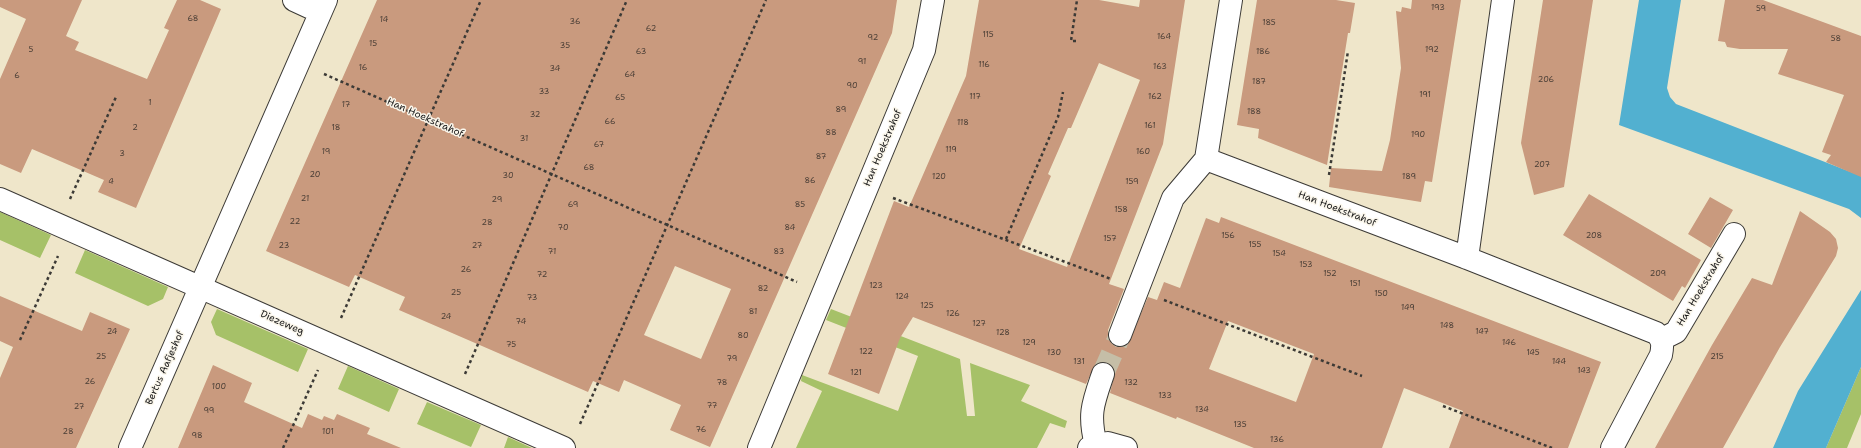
<!DOCTYPE html>
<html>
<head>
<meta charset="utf-8">
<style>
  body { margin:0 }
  canvas { display:block; background:#efe6ca }
</style>
</head>
<body>
<canvas width="1861" height="448"></canvas>
<script>
const context = document.querySelector('canvas').getContext('2d');
context.lineJoin = 'round';
function paint(path, color) {
  context.fillStyle = color;
  context.fill(path, 'evenodd');
}
function strokePath(path, color, width, dash) {
  context.strokeStyle = color;
  context.lineWidth = width;
  context.lineCap = dash ? 'butt' : 'round';
  context.setLineDash(dash || []);
  context.stroke(path);
}
function label(font, color, halo, rows, align = 'center') {
  context.font = font + ' "Shantell Sans",sans-serif';
  context.lineWidth = 3;
  context.setLineDash([]);
  context.textBaseline = 'middle';
  context.strokeStyle = halo;
  context.fillStyle = color;
  for (const [text, x, y, turn = 0] of rows) {
    context.save();
    context.translate(x, y);
    context.rotate((+turn || 0) * Math.PI / 180);
    context.textAlign = isNaN(turn) ? turn : align;
    if (halo) context.strokeText(text, 0, 0);
    context.fillText(text, 0, 0);
    context.restore();
  }
}
paint(new Path2D(`
  M 0,212 L 51,235 L 40,258 L 0,240 Z
  M 85,250 L 168,287 L 163,299 L 148,306 L 75,273 Z
  M 217,309 L 308,349 L 298,372 L 216,335 L 211,322 Z
  M 831,309 L 960,359 L 967,416 L 975,416 L 970,363 L 1030,385 L 1021,401 L 1067,421 L 1065,428 L 1050,423 L 1037,448 L 796,448 L 822,391 L 801,381 L 802,375 L 898,411 L 918,356 L 826,320 Z
  M 348,366 L 399,389 L 389,412 L 338,389 Z
  M 1861,367 L 1861,414 L 1847,448 L 1826,448 Z
  M 427,402 L 481,425 L 471,447 L 417,424 Z
  M 508,437 L 532,448 L 504,448 Z`), '#a6c168');
paint(new Path2D(`
  M 1639,0 L 1681,0 L 1667,88 L 1670,97 L 1676,104 L 1861,176 L 1861,218 L 1849,209 L 1619,125 Z
  M 1861,290 L 1861,367 L 1826,448 L 1773,448 L 1798,391 Z`), '#52b0d0');
paint(new Path2D(`
  M 0,0 L 82,0 L 66,36 L 79,42 L 75,50 L 147,79 L 169,30 L 164,28 L 177,0 L 200,0 L 221,9 L 136,208 L 98,192 L 104,180 L 32,149 L 21,173 L 0,164 L 0,79 L 26,19 L 0,7 Z
  M 377,0 L 897,0 L 892,33 L 710,447 L 670,430 L 681,405 L 624,380 L 619,392 L 593,381 L 588,392 L 399,310 L 405,297 L 355,275 L 349,287 L 266,251 ZM 675,266 L 731,289 L 701,359 L 644,335 Z
  M 979,0 L 1099,0 L 1139,7 L 1140,0 L 1185,0 L 1163,144 L 1109,284 L 1124,289 L 1108,330 L 1108,337 L 1111,343 L 1116,347 L 1122,347 L 1128,344 L 1148,297 L 1157,300 L 1164,282 L 1180,288 L 1206,218 L 1219,223 L 1221,217 L 1601,362 L 1568,448 L 1449,448 L 1463,411 L 1404,388 L 1382,448 L 1254,448 L 1177,417 L 1176,419 L 1110,393 L 1115,372 L 1113,366 L 1107,362 L 1101,362 L 1095,365 L 1086,384 L 913,317 L 900,338 L 879,394 L 828,374 L 894,201 L 909,207 L 966,76 ZM 1099,63 L 1140,80 L 1067,267 L 1019,249 L 1051,176 L 1048,174 L 1068,128 L 1071,128 ZM 1228,321 L 1314,354 L 1296,402 L 1209,369 Z
  M 1257,0 L 1336,0 L 1355,3 L 1350,33 L 1348,33 L 1327,165 L 1258,138 L 1259,129 L 1237,125 Z
  M 1412,0 L 1461,0 L 1432,182 L 1425,181 L 1421,202 L 1329,187 L 1331,168 L 1382,171 L 1390,140 L 1401,68 L 1396,11 L 1401,12 L 1402,7 L 1411,9 Z
  M 1543,0 L 1593,0 L 1564,187 L 1534,195 L 1521,143 Z
  M 1725,0 L 1763,0 L 1861,36 L 1861,177 L 1826,162 L 1831,155 L 1822,152 L 1844,95 L 1778,74 L 1788,49 L 1740,49 L 1727,47 L 1725,42 L 1718,41 Z
  M 1589,194 L 1701,260 L 1685,288 L 1682,286 L 1673,301 L 1563,235 Z
  M 1710,197 L 1733,210 L 1711,248 L 1688,234 Z
  M 1800,211 L 1830,232 L 1836,239 L 1838,248 L 1836,256 L 1780,347 L 1723,448 L 1655,448 L 1712,345 L 1752,278 L 1772,285 Z
  M 0,296 L 82,331 L 90,312 L 130,329 L 76,448 L 0,448 L 0,378 L 13,347 L 0,341 Z
  M 213,365 L 252,383 L 244,402 L 302,428 L 308,414 L 322,420 L 324,416 L 334,420 L 337,414 L 370,428 L 367,434 L 401,448 L 178,448 Z`), '#c99a7e');
strokePath(new Path2D(`
  M 1103,374 L 1120,335`), '#c5bea7', 22, [22, 11]);
const street = new Path2D(`
  M 294,0 L 320,12
  M 1206,159 L 1467,258 L 1656,333 C 1663,340 1663,345 1661,355 L 1612,448
  M 1467,258 L 1503,0
  M 1120,335 L 1173,198 L 1206,159 L 1231,0
  M 1662,339 L 1676,332 L 1734,234
  M 1096,445 C 1088,414 1093,403 1103,374
  M 130,448 L 326,0
  M 759,448 L 924,50 L 933,0`);
const secondary = new Path2D(`
  M 0,199 L 564,448
  M 1089,448 L 1108,443 L 1126,448`);
strokePath(street, '#3c3a36', 24);
strokePath(secondary, '#3c3a36', 24);
strokePath(new Path2D(`
  M 1076,41 L 1071,41 L 1077,0
  M 324,74 L 797,282
  M 1329,175 L 1348,51
  M 893,198 L 1111,279
  M 70,199 L 116,97
  M 1006,239 L 1058,117 L 1063,92
  M 1164,300 L 1362,376
  M 341,318 L 481,0
  M 20,340 L 58,256
  M 465,374 L 627,0
  M 1443,406 L 1552,448
  M 580,424 L 766,0
  M 283,448 L 318,370`), '#3c3a36', 2.5, [3, 3]);
strokePath(street, '#fff', 22);
strokePath(secondary, '#fff', 22);
label('8px', '#473c34', null, [
  ["193",1438,8],
  ["59",1761,9],
  ["68",193,19],
  ["14",384,20],
  ["36",575,22],
  ["185",1269,23],
  ["62",651,29],
  ["115",988,35],
  ["164",1164,37],
  ["92",873,38],
  ["58",1836,39],
  ["15",373,44],
  ["35",565,46],
  ["5",31,50],
  ["192",1432,50],
  ["63",641,52],
  ["186",1263,52],
  ["91",862,62],
  ["116",984,65],
  ["163",1160,67],
  ["16",363,68],
  ["34",555,69],
  ["64",630,75],
  ["6",17,76],
  ["206",1546,80],
  ["187",1259,82],
  ["90",852,86],
  ["33",544,92],
  ["191",1425,95],
  ["117",975,97],
  ["162",1155,97],
  ["65",620,98],
  ["1",150,103],
  ["17",346,105],
  ["89",841,110],
  ["188",1254,112],
  ["32",535,115],
  ["66",610,122],
  ["118",963,123],
  ["161",1150,126],
  ["2",135,128],
  ["18",336,128],
  ["88",831,133],
  ["190",1418,135],
  ["31",524,139],
  ["67",599,145],
  ["119",951,150],
  ["19",326,152],
  ["160",1143,152],
  ["3",122,154],
  ["87",821,157],
  ["207",1542,165],
  ["68",589,168],
  ["20",315,175],
  ["30",508,176],
  ["120",939,177],
  ["189",1409,177],
  ["86",810,181],
  ["4",111,182],
  ["159",1132,182],
  ["21",305,199],
  ["29",497,200],
  ["69",573,205],
  ["85",800,205],
  ["158",1121,210],
  ["22",295,222],
  ["28",487,223],
  ["70",563,228],
  ["84",790,228],
  ["156",1228,236],
  ["208",1594,236],
  ["157",1110,239],
  ["155",1255,245],
  ["23",284,246],
  ["27",477,246],
  ["71",552,252],
  ["83",779,252],
  ["154",1279,254],
  ["153",1306,265],
  ["26",466,270],
  ["152",1330,274],
  ["209",1658,274],
  ["72",542,275],
  ["151",1355,284],
  ["123",876,286],
  ["82",763,289],
  ["25",456,293],
  ["150",1381,294],
  ["124",902,297],
  ["73",532,298],
  ["125",927,306],
  ["149",1408,308],
  ["81",753,312],
  ["126",953,314],
  ["24",446,317],
  ["74",521,322],
  ["127",979,324],
  ["148",1447,326],
  ["24",112,332],
  ["147",1482,332],
  ["128",1003,333],
  ["80",743,336],
  ["129",1029,343],
  ["146",1509,343],
  ["75",511,345],
  ["122",866,352],
  ["130",1054,353],
  ["145",1533,353],
  ["25",101,357],
  ["215",1717,357],
  ["79",732,359],
  ["131",1079,362],
  ["144",1559,362],
  ["143",1584,371],
  ["121",856,373],
  ["26",90,382],
  ["78",722,383],
  ["132",1131,383],
  ["100",219,387],
  ["133",1165,396],
  ["77",712,406],
  ["27",79,407],
  ["134",1202,410],
  ["99",209,411],
  ["135",1240,425],
  ["76",701,430],
  ["28",68,432],
  ["101",328,432],
  ["98",197,436],
  ["136",1277,440]
]);
label('10px', '#1c1c1c', '#fbf7ec', [
  ["Han Hoekstrahof",425,118,24],
  ["Han Hoekstrahof",883,148,-67],
  ["Han Hoekstrahof",1337,209,21],
  ["Han Hoekstrahof",1701,290,-59],
  ["Diezeweg",282,323,24],
  ["Bertus Aafjeshof",165,368,-66]
]);
</script>
</body>
</html>
